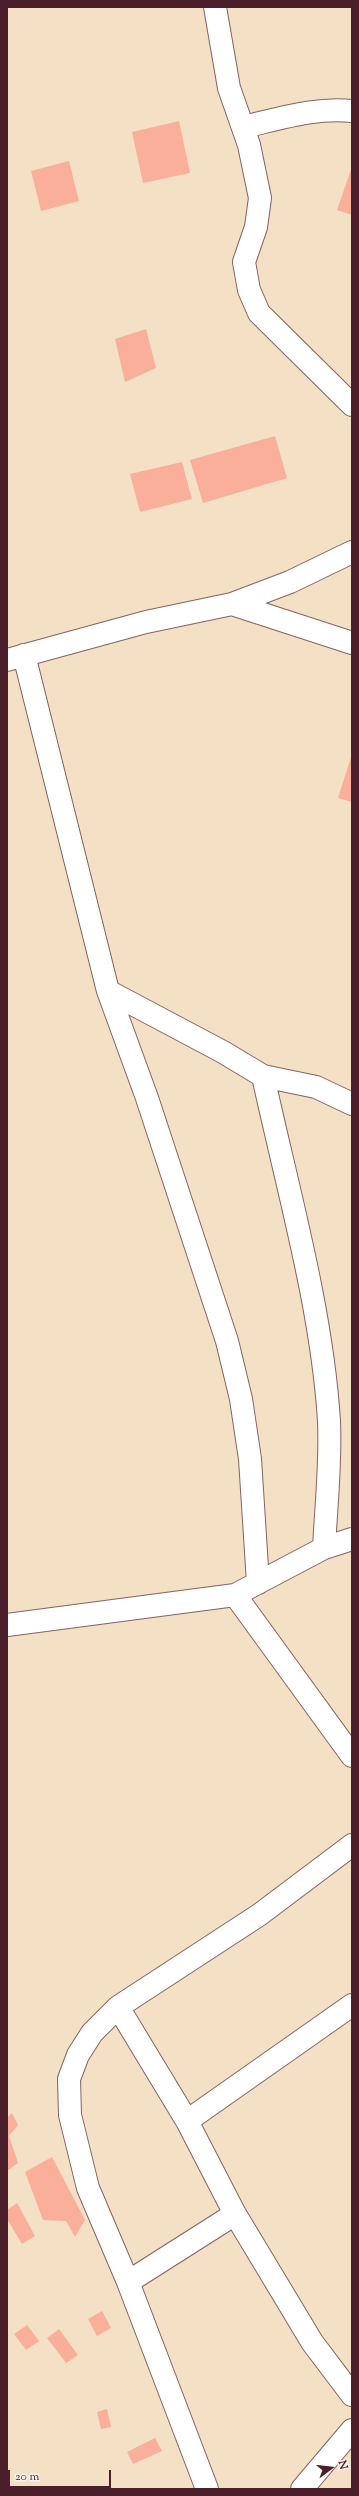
<!DOCTYPE html>
<html>
<head>
<meta charset="utf-8">
<style>
  body { margin:0 }
  #map { position:relative; width:359px; height:2496px; overflow:hidden; background:#f3e0c5; font-family:"Sorts Mill Goudy",serif }
  canvas { display:block }
  .frame { position:absolute; inset:0; border:8px solid #4a1f2b; pointer-events:none }
  .north { position:absolute; left:311px; top:2448px; width:40px; height:40px; -webkit-text-stroke:3px #f7f3e8; paint-order:stroke; rotate:75deg; font-size:11px; font-weight:700; line-height:16px; text-align:center; color:#4a1f2b }
  .north::after { content:''; display:block; margin:auto; width:14px; height:18px; background:#4a1f2b; clip-path:polygon(50% 0,100% 100%,50% 72%,0 100%) }
  .scale { position:absolute; left:8px; top:2470px; width:103px; height:18px; box-sizing:border-box; border:2px solid #4a1f2b; border-top:0; padding-left:5px; font-size:12px; line-height:14px; white-space:nowrap; color:#4a1f2b; -webkit-text-stroke:3px #f7f3e8; paint-order:stroke }
</style>
</head>
<body>
<div id="map">
<canvas width="359" height="2496"></canvas>
<div class="frame"></div>
<div class="north">N</div>
<div class="scale">20 m</div>
</div>
<script>
const context = document.querySelector('canvas').getContext('2d');
context.lineJoin = 'round';
function paint(path, color) {
  context.fillStyle = color;
  context.fill(path, 'evenodd');
}
function strokePath(path, color, width, dash) {
  context.strokeStyle = color;
  context.lineWidth = width;
  context.lineCap = dash ? 'butt' : 'round';
  context.setLineDash(dash || []);
  context.stroke(path);
}
paint(new Path2D(`
  M 179,121 L 190,173 L 143,183 L 132,132 Z
  M 69,161 L 79,201 L 41,211 L 31,171 Z
  M 352,167 L 352,215 L 337,210 Z
  M 146,329 L 156,368 L 125,382 L 115,339 Z
  M 275,436 L 287,478 L 203,503 L 190,460 Z
  M 182,462 L 192,499 L 140,512 L 130,474 Z
  M 352,754 L 352,802 L 338,798 Z
  M 12,2113 L 18,2125 L 9,2136 L 18,2163 L 7,2171 L 7,2118 Z
  M 52,2157 L 85,2220 L 75,2237 L 66,2221 L 43,2220 L 25,2172 Z
  M 17,2203 L 35,2236 L 22,2244 L 7,2219 L 7,2210 Z
  M 102,2311 L 111,2328 L 97,2336 L 88,2319 Z
  M 27,2325 L 39,2341 L 26,2350 L 14,2334 Z
  M 59,2329 L 78,2355 L 66,2363 L 47,2338 Z
  M 107,2409 L 111,2427 L 101,2429 L 97,2412 Z
  M 155,2438 L 162,2451 L 133,2464 L 127,2452 Z`), '#f9af9a');
const minor = new Path2D(`
  M 215,7 L 229,88 L 249,145 L 260,198 L 256,227 L 244,262 L 249,290 L 259,313 L 352,405
  M 243,127 C 279,119 315,107 352,111
  M 232,604 L 352,643
  M 24,655 L 108,991 L 147,1098 L 227,1341 L 241,1399 L 250,1459 L 258,1583
  M 7,660 L 146,622 L 232,604 L 290,582 L 352,552
  M 108,991 L 223,1052 L 263,1076 L 316,1087 L 352,1104
  M 324,1548 L 352,1539
  M 235,1595 L 352,1756
  M 7,1625 L 235,1595 L 324,1548 C 326,1507 331,1463 329,1421 C 322,1308 287,1187 263,1076
  M 352,1845 L 259,1915 L 118,2007 L 187,2121 L 235,2214 L 288,2302 L 312,2342 L 352,2395
  M 118,2007 L 92,2033 L 78,2055 L 69,2079 L 70,2115 L 88,2188 L 128,2282 L 207,2489
  M 187,2121 L 352,2005
  M 128,2282 L 235,2214
  M 302,2489 L 352,2430`);
strokePath(minor, '#856361', 24);
strokePath(minor, '#fff', 22);
</script>
</body>
</html>
